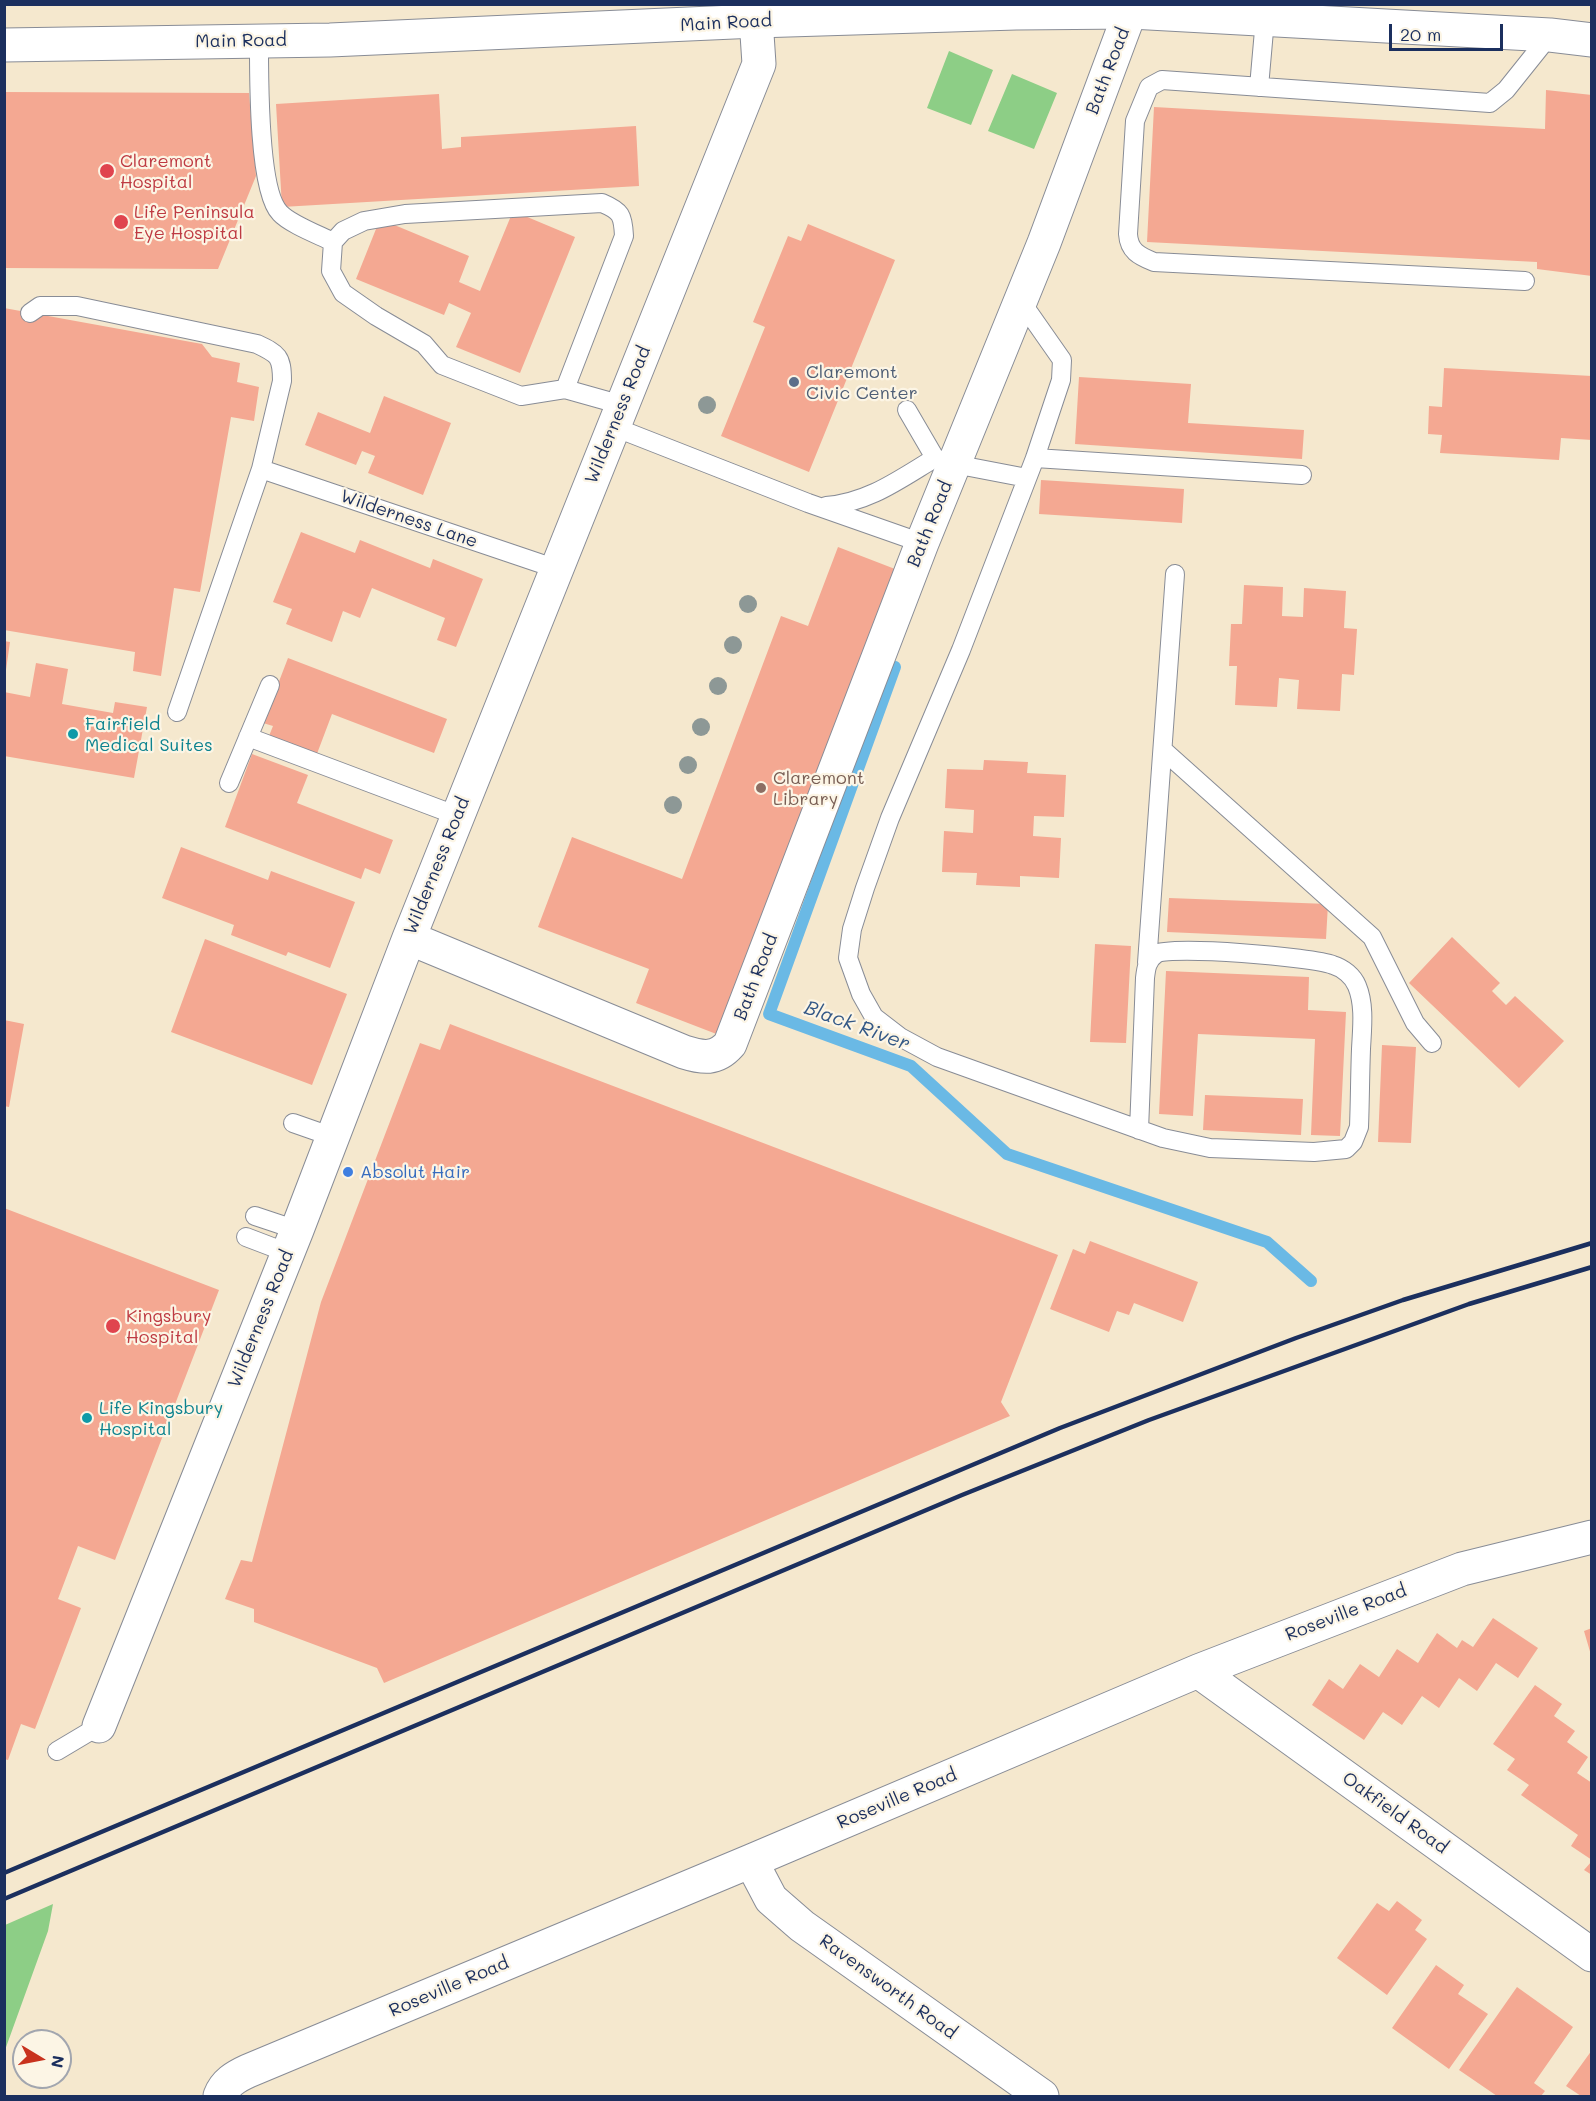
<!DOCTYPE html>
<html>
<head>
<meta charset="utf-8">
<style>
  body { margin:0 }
  #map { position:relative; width:1596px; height:2101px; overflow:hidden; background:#f5e8ce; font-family:Mali,sans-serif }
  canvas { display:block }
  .frame { position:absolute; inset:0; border:6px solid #1b2f5e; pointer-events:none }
  .north { position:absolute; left:12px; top:2029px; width:60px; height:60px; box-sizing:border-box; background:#fcf5e5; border:2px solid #a2a6af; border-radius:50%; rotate:100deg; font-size:16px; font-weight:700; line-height:24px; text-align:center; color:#1b2f5e }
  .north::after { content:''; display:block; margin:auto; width:21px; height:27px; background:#c8321e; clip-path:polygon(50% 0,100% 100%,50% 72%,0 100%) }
  .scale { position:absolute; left:1389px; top:24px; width:114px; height:27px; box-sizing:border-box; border:3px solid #1b2f5e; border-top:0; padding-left:8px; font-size:18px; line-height:21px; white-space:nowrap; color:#1b2f5e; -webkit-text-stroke:4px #fcf5e5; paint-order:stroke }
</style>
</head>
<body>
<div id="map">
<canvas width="1596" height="2101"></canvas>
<div class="frame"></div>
<div class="north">N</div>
<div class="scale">20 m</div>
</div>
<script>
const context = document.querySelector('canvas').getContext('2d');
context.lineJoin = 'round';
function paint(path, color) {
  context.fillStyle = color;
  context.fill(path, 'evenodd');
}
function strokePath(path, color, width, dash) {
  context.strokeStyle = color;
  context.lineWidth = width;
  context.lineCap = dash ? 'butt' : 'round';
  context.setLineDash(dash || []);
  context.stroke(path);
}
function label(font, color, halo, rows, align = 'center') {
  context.font = font + ' Mali,sans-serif';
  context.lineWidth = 4.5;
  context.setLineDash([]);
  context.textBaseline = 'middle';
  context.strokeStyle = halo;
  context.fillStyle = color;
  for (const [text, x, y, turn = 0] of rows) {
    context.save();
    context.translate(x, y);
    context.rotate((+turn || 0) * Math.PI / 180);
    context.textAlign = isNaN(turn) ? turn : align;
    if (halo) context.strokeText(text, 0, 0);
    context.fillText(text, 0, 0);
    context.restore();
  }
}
paint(new Path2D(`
  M 949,51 L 993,70 L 971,125 L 927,108 Z
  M 1012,74 L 1057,93 L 1034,149 L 988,131 Z
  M 53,1904 L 48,1931 L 5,2050 L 5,1925 Z`), '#8dce86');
strokePath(new Path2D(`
  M 895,667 L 769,1014 L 911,1066 L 1007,1154 L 1267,1242 L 1311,1281`), '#6ab9e5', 12);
paint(new Path2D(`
  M 1546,90 L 1592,95 L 1592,276 L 1537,269 L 1537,262 L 1147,242 L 1154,107 L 1545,129 Z
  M 4,92 L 249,93 L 256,176 L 218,269 L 4,268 Z
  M 439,94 L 442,149 L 461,147 L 461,137 L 636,126 L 639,186 L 282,207 L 276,104 Z
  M 513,211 L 575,237 L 520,373 L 456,347 L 471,313 L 449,303 L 444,315 L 356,279 L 380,219 L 469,256 L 459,282 L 480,291 Z
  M 808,224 L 895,260 L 809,472 L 721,436 L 765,327 L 753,322 L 788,236 L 801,241 Z
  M 4,308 L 202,344 L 212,357 L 240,363 L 237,382 L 259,387 L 254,421 L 231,417 L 200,592 L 174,588 L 161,676 L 133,671 L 135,652 L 4,630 Z
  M 1444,368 L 1592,376 L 1592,440 L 1561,438 L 1559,460 L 1440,453 L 1442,435 L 1428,434 L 1429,406 L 1442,407 Z
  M 1079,377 L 1191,384 L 1188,423 L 1304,430 L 1302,459 L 1075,444 Z
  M 384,396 L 451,423 L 423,495 L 368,473 L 375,456 L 362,451 L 356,465 L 305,445 L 318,412 L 370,433 Z
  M 1041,480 L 1184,489 L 1182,523 L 1039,514 Z
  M 301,532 L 355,553 L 360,540 L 430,568 L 433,559 L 483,579 L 456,647 L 437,640 L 445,618 L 372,588 L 360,618 L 343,611 L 332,642 L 286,624 L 292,609 L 273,602 Z
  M 838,547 L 895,569 L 719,1035 L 636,1003 L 649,969 L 538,927 L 572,837 L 682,879 L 781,616 L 808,626 Z
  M 1244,585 L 1283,587 L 1282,616 L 1303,617 L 1304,588 L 1346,591 L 1344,628 L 1357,629 L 1354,675 L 1342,674 L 1340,711 L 1297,709 L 1299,680 L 1279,678 L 1277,707 L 1235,705 L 1237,666 L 1229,666 L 1231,624 L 1242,624 Z
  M 4,641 L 10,642 L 6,670 L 4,670 Z
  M 288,658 L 447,719 L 434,753 L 332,714 L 315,759 L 267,741 L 273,726 L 263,723 Z
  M 36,663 L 68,669 L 62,704 L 113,713 L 115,702 L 147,707 L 134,778 L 4,756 L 4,692 L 30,697 Z
  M 252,754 L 308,775 L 297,803 L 393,840 L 380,874 L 365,868 L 361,879 L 225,827 Z
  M 984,760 L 1028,762 L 1027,773 L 1066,775 L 1064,817 L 1034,816 L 1033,836 L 1061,838 L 1059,878 L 1020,876 L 1020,887 L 976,885 L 977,873 L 942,872 L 944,831 L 973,833 L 974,810 L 945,808 L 947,769 L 983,770 Z
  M 181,847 L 268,880 L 271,871 L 355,902 L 330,968 L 288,952 L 286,956 L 231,935 L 234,925 L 162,898 Z
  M 1169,898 L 1328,904 L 1326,939 L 1167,932 Z
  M 1452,937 L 1500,983 L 1492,991 L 1506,1005 L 1515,996 L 1564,1041 L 1519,1088 L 1409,983 Z
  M 205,939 L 347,994 L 312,1085 L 171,1032 Z
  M 1095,944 L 1131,946 L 1126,1043 L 1090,1042 Z
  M 1166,971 L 1309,977 L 1308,1010 L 1346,1012 L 1340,1136 L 1311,1135 L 1315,1039 L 1198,1034 L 1193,1116 L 1159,1114 Z
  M 4,1020 L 24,1024 L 9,1107 L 4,1106 Z
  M 450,1024 L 1058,1255 L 1001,1402 L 1010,1416 L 384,1683 L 377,1668 L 254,1622 L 254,1609 L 225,1599 L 241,1560 L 252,1562 L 321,1302 L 420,1043 L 440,1050 Z
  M 1382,1045 L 1416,1047 L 1411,1143 L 1378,1142 Z
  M 1205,1095 L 1303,1099 L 1301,1135 L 1203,1130 Z
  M 4,1208 L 219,1290 L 115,1560 L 78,1546 L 58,1599 L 81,1608 L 35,1729 L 21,1724 L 8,1760 L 4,1759 Z
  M 1090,1241 L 1198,1282 L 1183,1322 L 1134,1303 L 1129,1315 L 1117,1311 L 1109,1332 L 1050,1309 L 1073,1249 L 1085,1254 Z
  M 1493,1618 L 1538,1648 L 1518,1678 L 1496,1663 L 1477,1691 L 1459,1678 L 1439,1708 L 1422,1696 L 1402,1725 L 1383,1712 L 1364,1740 L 1312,1705 L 1329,1679 L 1343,1689 L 1360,1664 L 1379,1677 L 1397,1649 L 1418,1663 L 1437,1633 L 1457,1648 L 1462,1640 L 1473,1647 Z
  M 1592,1628 L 1592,1655 L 1591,1655 L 1584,1631 Z
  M 1535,1685 L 1562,1704 L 1554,1716 L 1575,1731 L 1567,1742 L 1588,1757 L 1577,1773 L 1592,1783 L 1592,1860 L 1571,1846 L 1578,1835 L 1521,1795 L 1529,1785 L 1507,1770 L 1515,1759 L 1493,1744 Z
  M 1592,1861 L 1592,1875 L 1584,1870 Z
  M 1397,1901 L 1422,1920 L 1415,1930 L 1427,1939 L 1387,1995 L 1337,1958 L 1377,1903 L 1389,1911 Z
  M 1436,1965 L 1464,1985 L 1458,1994 L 1488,2014 L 1449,2069 L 1392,2028 Z
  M 1517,1987 L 1573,2027 L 1534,2083 L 1545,2091 L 1541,2096 L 1497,2096 L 1459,2070 Z
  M 1592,2050 L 1592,2096 L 1581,2096 L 1566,2086 Z`), '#f4a892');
const lane = new Path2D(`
  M 259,40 C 259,74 258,191 280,213 C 290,224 319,235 333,242
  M 1259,87 L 1265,19
  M 1525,281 L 1154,262 C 1139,256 1129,251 1128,234 L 1135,121 L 1149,87 L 1162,80 L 1490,103 L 1506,90 L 1550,35
  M 1020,300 L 1062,360 L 1061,380 L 1035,458 L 961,650 L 890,818 L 865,888 L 852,929 L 848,958 L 861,994 L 874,1017 L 900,1037 L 937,1057 L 1163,1138 L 1210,1148 L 1314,1152 L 1346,1149 L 1353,1142 L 1359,1127 C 1360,1101 1360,1075 1361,1049 C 1362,1029 1365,1005 1357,986 C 1353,976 1343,968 1333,965 C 1313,957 1170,945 1156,954 C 1147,960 1146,969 1145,978 L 1139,1130
  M 30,313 L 40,306 L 77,306 L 257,344 C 278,354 282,356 282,381 L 261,469 L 177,712
  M 565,389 L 624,236 C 623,215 621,211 602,203 L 405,214 L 364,221 L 343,231 L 333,242 L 331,271 L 343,293 L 376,316 L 424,344 L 442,365 L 521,396 L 565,389 L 622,405
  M 907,410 L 935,458 L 954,464 L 1027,478
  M 614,427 L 808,503 L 922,543
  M 1035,458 L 1302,475
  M 261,469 L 557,569
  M 826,506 C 868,503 900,479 935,458
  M 248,737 L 458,816
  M 1163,750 L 1372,937 L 1415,1023 L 1432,1043
  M 229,783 L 270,685
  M 1147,963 L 1175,574
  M 293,1123 L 333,1137
  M 255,1216 L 297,1230
  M 246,1237 L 288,1253
  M 57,1751 L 99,1726`);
const street = new Path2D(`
  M 409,938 L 684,1052 C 703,1058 716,1060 730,1044 L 922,543 L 1044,243 L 1133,4
  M 1198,1671 L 1592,1955
  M 99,1726 L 297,1230 L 409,938 L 759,64 L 755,4
  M 751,1861 L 771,1899 L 802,1926 L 1042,2096
  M 220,2096 C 225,2083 235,2077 248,2071 L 751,1861 L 1198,1671 L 1462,1569 L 1592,1537`);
const secondary = new Path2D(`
  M 4,45 L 330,40 L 756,21 L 1016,13 L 1131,12 L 1550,35 L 1592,40`);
strokePath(lane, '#888c96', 20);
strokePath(street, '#888c96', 35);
strokePath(secondary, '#888c96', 35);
strokePath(lane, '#fff', 18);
strokePath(street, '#fff', 33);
strokePath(secondary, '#fff', 33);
strokePath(new Path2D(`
  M 4,1873 L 1060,1428 L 1296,1338 L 1403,1300 L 1592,1243
  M 4,1899 L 962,1495 L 1149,1420 L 1469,1304 L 1592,1267`), '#1b2f5e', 4.5);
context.fillStyle = '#8d9896';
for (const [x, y] of [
  [707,405],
  [748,604],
  [733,645],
  [718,686],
  [701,727],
  [688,765],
  [673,805]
]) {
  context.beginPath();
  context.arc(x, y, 9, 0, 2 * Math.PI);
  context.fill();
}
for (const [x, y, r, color] of [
  [107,171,8,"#e0444e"],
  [121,222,8,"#e0444e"],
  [794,382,6,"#5c6f8a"],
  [73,734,6,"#0f9aa8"],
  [761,788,6,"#8d6e63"],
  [348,1172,6,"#3f7fe0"],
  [113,1326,8,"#e0444e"],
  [87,1418,6,"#0f9aa8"]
]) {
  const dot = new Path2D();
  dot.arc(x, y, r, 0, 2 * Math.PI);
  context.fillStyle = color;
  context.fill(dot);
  strokePath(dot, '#fcf5e5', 2);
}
label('18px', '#1b2f5e', '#fcf5e5', [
  ["Main Road",726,23,-3],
  ["Main Road",241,41,-1],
  ["Bath Road",1108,71,-69],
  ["Wilderness Road",618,415,-68],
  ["Wilderness Lane",409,519,19],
  ["Bath Road",930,524,-68],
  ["Wilderness Road",437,866,-68],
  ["Bath Road",756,977,-69],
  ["Wilderness Road",261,1319,-68],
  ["Roseville Road",1346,1613,-21],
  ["Roseville Road",897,1799,-23],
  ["Oakfield Road",1395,1813,36],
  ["Roseville Road",449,1987,-23],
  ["Ravensworth Road",888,1987,36]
]);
label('18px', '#be3a42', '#fcf5e5', [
  ["Claremont",120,161],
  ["Hospital",120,182],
  ["Life Peninsula",134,212],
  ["Eye Hospital",134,233],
  ["Kingsbury",126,1316],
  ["Hospital",126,1337]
], 'left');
label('18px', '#4e5e75', '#fcf5e5', [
  ["Claremont",806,372],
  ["Civic Center",806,393]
], 'left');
label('18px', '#0d838f', '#fcf5e5', [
  ["Fairfield",85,724],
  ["Medical Suites",85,745],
  ["Life Kingsbury",99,1408],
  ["Hospital",99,1429]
], 'left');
label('18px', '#785e54', '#fcf5e5', [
  ["Claremont",773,778],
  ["Library",773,799]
], 'left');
label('18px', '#366cbe', '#fcf5e5', [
  ["Absolut Hair",360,1172]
], 'left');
label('italic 20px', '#335886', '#fcf5e5', [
  ["Black River",857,1026,20]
]);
</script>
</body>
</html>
